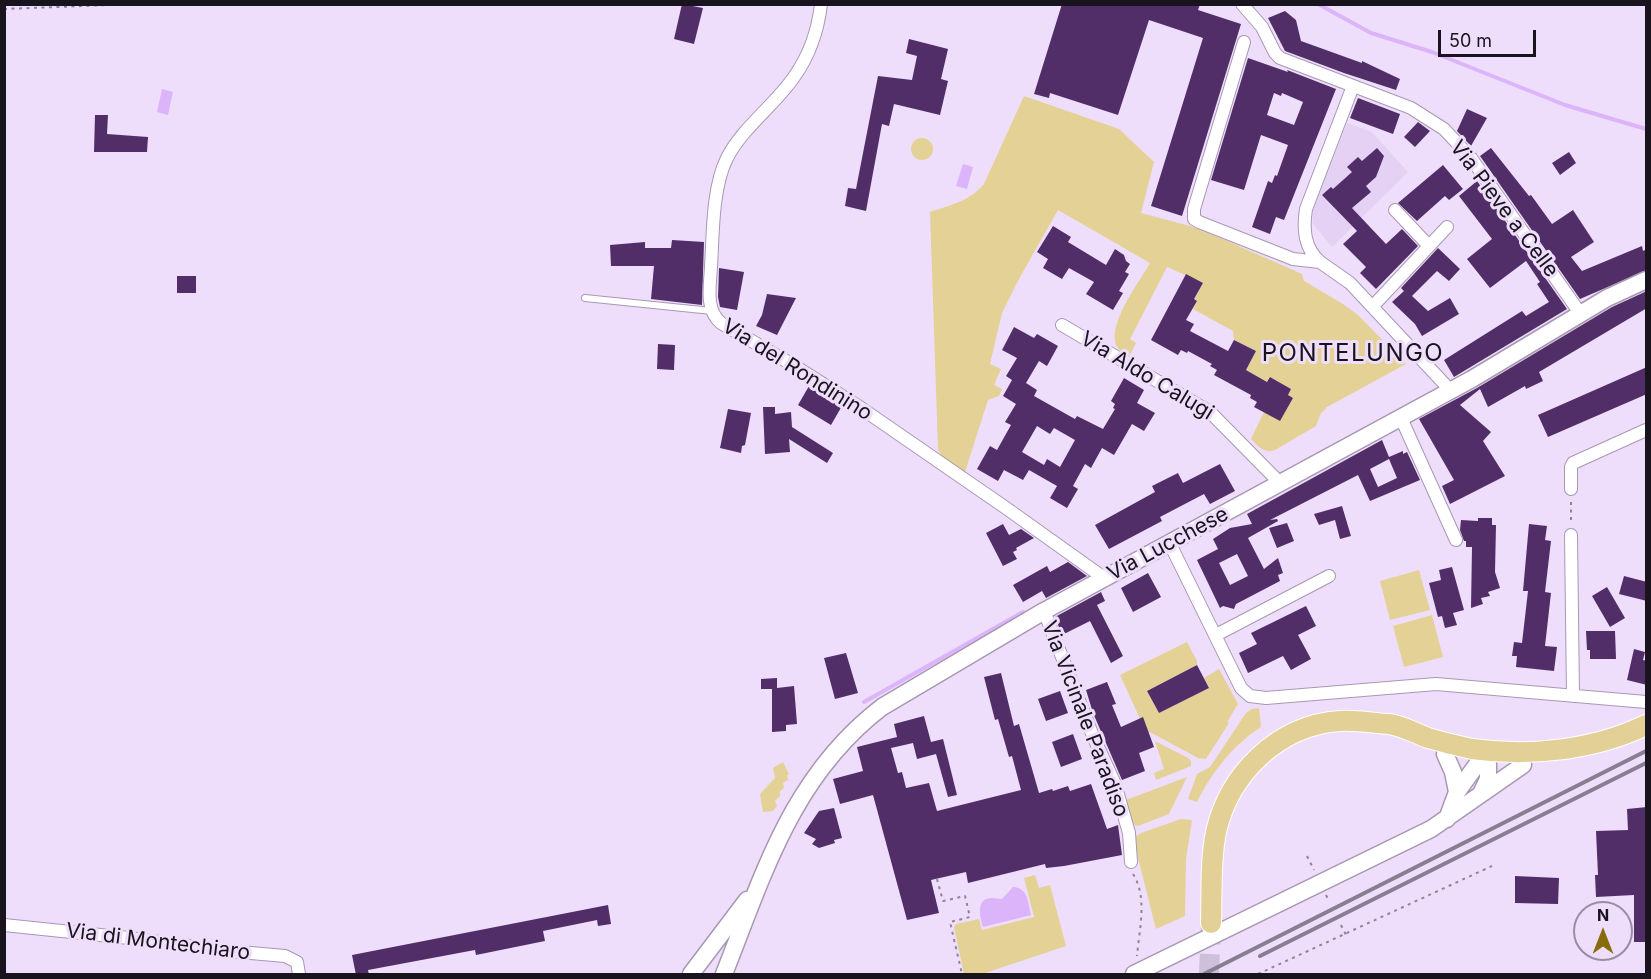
<!DOCTYPE html>
<html>
<head>
<meta charset="utf-8">
<style>
  body { margin:0 }
  #map { position:relative; width:1651px; height:979px; overflow:hidden; background:#eedefb; font-family:Inter,sans-serif }
  canvas { display:block }
  .frame { position:absolute; inset:0; border:6px solid #18131c; pointer-events:none }
  .north { position:absolute; left:1573px; top:901px; width:60px; height:60px; box-sizing:border-box; background:#eedefb; border:2px solid #988da2; border-radius:50%; rotate:0deg; font-size:16px; font-weight:700; line-height:24px; text-align:center; color:#18131c }
  .north::after { content:''; display:block; margin:auto; width:21px; height:27px; background:#866c0a; clip-path:polygon(50% 0,100% 100%,50% 72%,0 100%) }
  .scale { position:absolute; left:1438px; top:30px; width:98px; height:27px; box-sizing:border-box; border:3px solid #18131c; border-top:0; padding-left:8px; font-size:18px; line-height:21px; white-space:nowrap; color:#18131c; -webkit-text-stroke:4px #eedefb; paint-order:stroke }
</style>
</head>
<body>
<div id="map">
<canvas width="1651" height="979"></canvas>
<div class="frame"></div>
<div class="north">N</div>
<div class="scale">50 m</div>
</div>
<script>
const context = document.querySelector('canvas').getContext('2d');
context.lineJoin = 'round';
function paint(path, color) {
  context.fillStyle = color;
  context.fill(path, 'evenodd');
}
function strokePath(path, color, width, dash) {
  context.strokeStyle = color;
  context.lineWidth = width;
  context.lineCap = dash ? 'butt' : 'round';
  context.setLineDash(dash || []);
  context.stroke(path);
}
function label(font, color, halo, rows, align = 'center') {
  context.font = font + ' Inter,sans-serif';
  context.lineWidth = 6;
  context.setLineDash([]);
  context.textBaseline = 'middle';
  context.strokeStyle = halo;
  context.fillStyle = color;
  for (const [text, x, y, turn = 0] of rows) {
    context.save();
    context.translate(x, y);
    context.rotate((+turn || 0) * Math.PI / 180);
    context.textAlign = isNaN(turn) ? turn : align;
    if (halo) context.strokeText(text, 0, 0);
    context.fillText(text, 0, 0);
    context.restore();
  }
}
paint(new Path2D(`
  M 1347,123 L 1372,132 L 1408,172 L 1332,247 L 1313,224 L 1313,208 Z`), '#e4d1f4');
paint(new Path2D(`
  M 1024,96 L 1119,129 L 1154,162 L 1141,213 L 1190,226 L 1225,240 L 1302,274 L 1304,281 L 1343,304 L 1358,315 L 1406,364 L 1327,407 L 1321,413 L 1316,426 L 1275,450 C 1264,454 1258,446 1251,439 L 1264,412 L 1288,395 L 1291,389 L 1270,377 L 1267,382 L 1246,370 L 1256,351 L 1234,340 L 1233,331 L 1193,309 L 1197,301 L 1194,299 L 1203,283 L 1167,267 L 1130,339 L 1136,343 L 1130,355 C 1126,353 1120,352 1118,348 C 1104,328 1140,281 1150,263 L 1058,210 L 1020,277 L 1002,313 L 990,364 L 1001,369 L 994,385 L 1002,389 L 999,396 L 988,400 L 965,472 L 943,458 L 938,449 L 930,212 C 951,205 970,201 984,184 Z
  M911 149a11 11 0 1 1 22 0a11 11 0 1 1-22 0Z
  M 1419,570 L 1430,610 L 1390,620 L 1380,581 Z
  M 1432,615 L 1443,657 L 1404,667 L 1393,626 Z
  M 1187,642 L 1197,661 L 1197,665 L 1147,691 L 1159,713 L 1209,688 L 1204,678 L 1219,669 L 1238,704 L 1227,722 L 1229,723 L 1206,759 L 1198,758 L 1150,732 L 1147,734 L 1120,675 Z
  M 1259,708 L 1261,727 C 1234,744 1211,773 1197,802 L 1188,799 L 1197,774 L 1210,767 L 1246,713 L 1252,709 Z
  M 1155,741 L 1188,758 L 1191,761 L 1191,766 L 1156,780 L 1154,773 L 1164,769 Z
  M 783,762 L 789,774 L 787,775 L 788,780 L 783,783 L 784,788 L 780,791 L 780,796 L 775,801 L 777,806 L 773,811 L 763,812 L 760,794 L 775,778 L 773,768 Z
  M 1187,777 L 1169,814 L 1138,826 L 1133,824 L 1123,801 Z
  M 1181,819 L 1192,820 L 1186,859 L 1185,916 L 1156,929 L 1134,842 L 1134,838 L 1141,833 Z
  M 1035,875 L 1039,888 L 1050,885 L 1066,946 L 982,974 L 964,974 L 954,927 L 956,924 L 979,919 L 982,930 L 1034,917 L 1024,878 Z`), '#e4d195');
paint(new Path2D(`
  M 162,89 L 173,92 L 168,115 L 157,112 Z
  M 963,164 L 973,167 L 967,189 L 956,186 Z
  M 1013,887 C 1028,888 1028,902 1031,915 L 983,927 C 980,917 975,898 992,898 C 995,898 999,899 1002,899 Z`), '#dcb4fa');
strokePath(new Path2D(`
  M 1318,4 L 1371,33 L 1432,52 L 1565,105 L 1646,129
  M 864,702 L 1023,612`), '#dcb4fa', 4);
paint(new Path2D(`
  M 682,4 L 703,8 L 694,44 L 674,39 Z
  M 1062,4 L 1200,4 L 1198,10 L 1241,24 L 1182,216 L 1151,206 L 1203,38 L 1149,20 L 1118,115 L 1050,93 L 1049,98 L 1034,94 Z
  M 1285,11 L 1296,20 L 1301,41 L 1362,63 L 1362,61 L 1400,79 L 1396,90 L 1344,73 L 1285,51 L 1268,18 Z
  M 909,39 L 948,49 L 941,79 L 948,81 L 940,115 L 894,104 L 889,126 L 882,124 L 866,211 L 845,206 L 848,188 L 856,189 L 878,76 L 912,80 L 917,56 L 906,53 Z
  M 1248,58 L 1288,72 L 1287,70 L 1336,89 L 1284,220 L 1276,217 L 1270,234 L 1252,227 L 1268,181 L 1272,183 L 1275,175 L 1277,176 L 1288,145 L 1261,135 L 1244,190 L 1211,180 ZM 1274,93 L 1281,96 L 1282,93 L 1303,102 L 1294,125 L 1267,115 Z
  M 1358,98 L 1400,114 L 1393,134 L 1350,118 Z
  M 1467,109 L 1487,118 L 1471,146 L 1457,131 Z
  M 95,115 L 108,115 L 107,134 L 148,137 L 147,152 L 94,152 Z
  M 1418,122 L 1430,131 L 1415,147 L 1404,137 Z
  M 1377,148 L 1384,156 L 1376,177 L 1366,186 L 1371,192 L 1352,208 L 1386,244 L 1402,229 L 1418,246 L 1376,289 L 1360,273 L 1366,267 L 1343,244 L 1357,231 L 1322,195 L 1331,187 L 1333,189 L 1352,172 L 1347,167 L 1358,157 L 1362,161 Z
  M 1491,148 L 1529,196 L 1531,195 L 1552,224 L 1573,210 L 1594,242 L 1571,257 L 1582,271 L 1642,246 L 1643,251 L 1647,249 L 1647,270 L 1580,299 L 1480,156 Z
  M 1569,152 L 1576,163 L 1560,175 L 1552,163 Z
  M 1443,165 L 1463,189 L 1449,200 L 1445,196 L 1417,221 L 1398,203 Z
  M 1477,181 L 1567,309 L 1454,377 L 1444,360 L 1522,311 L 1526,316 L 1549,302 L 1537,284 L 1540,282 L 1526,261 L 1490,288 L 1467,259 L 1492,239 L 1459,196 Z
  M 1053,226 L 1071,237 L 1068,242 L 1106,265 L 1115,249 L 1124,255 L 1126,261 L 1130,264 L 1125,272 L 1129,274 L 1119,291 L 1123,293 L 1113,310 L 1086,294 L 1094,282 L 1069,268 L 1062,279 L 1043,268 L 1048,259 L 1037,252 Z
  M 672,240 L 704,242 L 702,305 L 651,299 L 654,266 L 611,266 L 610,245 L 645,242 L 645,248 L 671,248 Z
  M 1438,248 L 1460,269 L 1449,281 L 1437,271 L 1412,296 L 1428,311 L 1450,298 L 1459,314 L 1422,336 L 1415,324 L 1392,302 L 1404,291 L 1401,288 Z
  M 719,268 L 744,272 L 737,310 L 720,307 L 718,297 Z
  M 1186,274 L 1203,283 L 1194,299 L 1197,301 L 1186,320 L 1194,324 L 1190,331 L 1228,351 L 1234,340 L 1256,351 L 1246,370 L 1267,382 L 1270,377 L 1291,389 L 1288,395 L 1293,398 L 1280,421 L 1254,407 L 1257,402 L 1250,398 L 1251,395 L 1214,375 L 1217,370 L 1210,366 L 1212,364 L 1188,351 L 1187,353 L 1181,350 L 1178,355 L 1151,340 Z
  M 177,276 L 196,276 L 196,293 L 177,293 Z
  M 1647,291 L 1647,308 L 1539,372 L 1543,381 L 1526,389 L 1525,386 L 1488,407 L 1480,389 L 1460,405 L 1491,432 L 1483,441 L 1505,476 L 1450,504 L 1442,486 L 1454,480 L 1419,419 L 1477,388 L 1612,307 Z
  M 767,294 L 796,298 L 777,335 L 756,326 L 762,315 Z
  M 1014,327 L 1034,338 L 1037,334 L 1058,346 L 1047,366 L 1039,361 L 1026,383 L 1037,390 L 1034,396 L 1075,419 L 1077,416 L 1103,429 L 1115,409 L 1113,408 L 1115,404 L 1111,401 L 1124,378 L 1144,390 L 1137,403 L 1155,413 L 1144,431 L 1132,424 L 1114,455 L 1102,448 L 1091,468 L 1085,464 L 1073,486 L 1078,489 L 1067,508 L 1050,498 L 1057,486 L 1029,470 L 1023,480 L 1004,470 L 998,481 L 977,469 L 990,446 L 997,450 L 1011,425 L 1005,422 L 1016,404 L 1003,396 L 1012,380 L 1006,376 L 1017,358 L 1002,350 ZM 1037,426 L 1050,434 L 1054,428 L 1075,440 L 1060,467 L 1047,459 L 1044,465 L 1022,452 Z
  M 658,344 L 675,345 L 674,370 L 657,369 Z
  M 1647,367 L 1647,394 L 1548,437 L 1538,415 Z
  M 809,386 L 842,406 L 831,425 L 798,405 Z
  M 763,407 L 775,407 L 775,414 L 791,412 L 792,427 L 833,453 L 827,463 L 789,439 L 790,452 L 765,454 Z
  M 728,409 L 751,413 L 745,445 L 742,446 L 741,453 L 720,448 Z
  M 1382,440 L 1389,457 L 1403,451 L 1403,454 L 1407,452 L 1420,480 L 1370,501 L 1358,475 L 1270,520 L 1277,519 L 1278,521 L 1248,538 L 1264,569 L 1278,558 L 1283,573 L 1278,575 L 1280,581 L 1236,604 L 1234,609 L 1223,606 L 1220,608 L 1197,560 L 1218,549 L 1213,539 L 1230,528 L 1252,524 L 1247,514 ZM 1389,459 L 1397,478 L 1378,487 L 1370,469 ZM 1237,554 L 1248,576 L 1230,585 L 1219,563 Z
  M 1220,464 L 1235,491 L 1210,504 L 1204,494 L 1160,517 L 1162,521 L 1109,549 L 1095,525 L 1155,492 L 1152,486 L 1178,473 L 1183,483 Z
  M 1342,506 L 1351,536 L 1340,539 L 1335,520 L 1319,525 L 1314,514 Z
  M 1478,518 L 1492,518 L 1492,525 L 1496,525 L 1495,572 L 1500,588 L 1488,592 L 1490,596 L 1481,598 L 1483,604 L 1471,608 L 1472,547 L 1466,547 L 1466,541 L 1464,541 L 1460,530 L 1461,520 L 1478,521 Z
  M 1287,523 L 1294,541 L 1277,548 L 1269,528 Z
  M 1003,524 L 1009,535 L 1021,529 L 1034,538 L 1016,548 L 1017,550 L 1013,552 L 1017,559 L 1003,566 L 986,533 Z
  M 1529,524 L 1547,526 L 1545,540 L 1551,541 L 1545,592 L 1551,593 L 1545,646 L 1557,647 L 1554,671 L 1516,667 L 1517,656 L 1512,656 L 1514,642 L 1522,643 L 1528,591 L 1523,591 Z
  M 1068,562 L 1087,576 L 1046,598 L 1042,591 L 1023,602 L 1013,585 L 1047,566 L 1050,572 Z
  M 1452,567 L 1464,610 L 1453,613 L 1457,625 L 1445,628 L 1442,616 L 1438,617 L 1429,583 L 1441,580 L 1439,570 Z
  M 1148,573 L 1161,597 L 1133,612 L 1121,588 Z
  M 1624,576 L 1647,582 L 1647,601 L 1619,594 Z
  M 1607,587 L 1625,618 L 1610,627 L 1592,596 Z
  M 1101,592 L 1105,601 L 1097,605 L 1123,656 L 1111,663 L 1090,621 L 1062,635 L 1055,617 Z
  M 1306,606 L 1316,626 L 1298,635 L 1311,659 L 1291,670 L 1283,656 L 1248,673 L 1239,653 L 1257,644 L 1251,633 Z
  M 1586,631 L 1615,631 L 1616,659 L 1590,659 L 1590,650 L 1587,650 Z
  M 1634,649 L 1645,652 L 1643,660 L 1647,661 L 1647,685 L 1627,680 Z
  M 846,653 L 858,693 L 835,699 L 824,658 Z
  M 1197,665 L 1209,688 L 1159,713 L 1147,691 Z
  M 1001,673 L 1014,726 L 1019,724 L 1039,793 L 1052,789 L 1053,791 L 1068,786 L 1070,791 L 1091,784 L 1107,829 L 1118,825 L 1122,855 L 1064,866 L 1046,868 L 1045,864 L 968,883 L 966,872 L 931,880 L 939,913 L 907,920 L 873,795 L 840,804 L 833,779 L 863,771 L 857,747 L 897,737 L 894,724 L 924,716 L 931,742 L 943,739 L 957,795 L 948,797 L 936,754 L 917,759 L 913,743 L 891,748 L 898,773 L 902,772 L 906,788 L 929,783 L 937,811 L 1021,790 L 1012,756 L 1009,757 L 998,719 L 995,720 L 984,677 Z
  M 777,678 L 777,688 L 794,686 L 797,724 L 786,725 L 786,731 L 772,732 L 772,689 L 761,689 L 761,679 Z
  M 1107,682 L 1116,704 L 1112,705 L 1121,727 L 1143,717 L 1154,747 L 1139,753 L 1145,771 L 1122,780 L 1093,713 L 1086,690 Z
  M 1060,691 L 1068,713 L 1046,721 L 1038,699 Z
  M 1073,734 L 1082,759 L 1061,767 L 1052,742 Z
  M 1647,807 L 1647,942 L 1634,942 L 1634,895 L 1596,897 L 1595,875 L 1598,875 L 1596,831 L 1628,830 L 1627,809 Z
  M 834,808 L 842,838 L 834,840 L 835,843 L 819,848 L 812,844 L 816,839 L 804,833 L 819,811 Z
  M 1515,876 L 1559,878 L 1558,904 L 1515,903 Z
  M 608,905 L 611,924 L 598,926 L 597,920 L 543,931 L 545,941 L 476,955 L 475,950 L 368,970 L 369,975 L 356,975 L 352,955 Z`), '#522e69');
strokePath(new Path2D(`
  M 1209,974 L 1211,923`), '#cec0da', 20, [20, 10]);
const lane = new Path2D(`
  M 585,298 L 712,311`);
const street = new Path2D(`
  M 821,4 C 818,30 809,56 794,77 C 774,106 743,127 727,158 C 712,188 713,235 711,267 C 710,286 705,310 721,323 L 793,365 L 861,408 L 1006,508 L 1104,578
  M 1242,4 L 1262,27 L 1275,53 L 1280,58 L 1411,108 L 1444,129 L 1471,158 L 1580,313
  M 1244,42 L 1194,209 L 1194,219 L 1199,222 L 1293,259 L 1320,262 L 1350,283 L 1451,391
  M 1395,210 L 1429,246
  M 1320,262 C 1304,248 1303,229 1306,209 L 1353,86
  M 1373,306 L 1447,227
  M 1062,325 L 1210,412 L 1280,483
  M 1401,418 L 1456,540
  M 1571,489 L 1571,467 L 1573,463 L 1646,430
  M 1571,535 L 1573,696
  M 1170,544 L 1241,688 L 1250,696 L 1266,698 L 1436,684 L 1646,702
  M 1044,611 L 1093,736 L 1115,784 L 1129,833 L 1131,862
  M 1216,635 L 1329,576
  M 4,925 L 129,938 L 228,951 L 285,956 L 297,962 L 299,974`);
const secondary = new Path2D(`
  M 1445,754 L 1453,772 L 1457,792
  M 1481,794 L 1488,779 L 1488,764
  M 1447,819 L 1457,792 L 1478,763
  M 691,974 L 747,900
  M 724,974 C 764,873 792,776 882,707 L 1044,611 L 1472,379 L 1607,298 L 1646,280
  M 1134,974 L 1431,829 L 1523,765`);
const primary = new Path2D(`
  M 1211,923 C 1212,893 1210,861 1216,832 C 1229,774 1278,725 1340,721 C 1356,720 1373,723 1389,724 C 1403,726 1415,733 1428,738 C 1442,742 1458,746 1472,749 C 1530,757 1594,750 1646,725`);
strokePath(lane, '#a798b2', 8);
strokePath(street, '#a798b2', 14);
strokePath(secondary, '#a798b2', 19);
strokePath(primary, '#fff', 22);
strokePath(new Path2D(`
  M 4,9 L 137,4
  M 1571,502 L 1571,524
  M 1307,856 L 1314,870
  M 1133,874 C 1148,897 1139,931 1137,956
  M 937,879 L 943,901 L 965,896 L 970,917 L 950,922 L 962,974
  M 1326,895 L 1329,901
  M 1341,925 L 1346,935
  M 1258,974 L 1492,866`), '#8f8498', 2, [3, 4.5]);
strokePath(lane, '#fff', 6);
strokePath(street, '#fff', 12);
strokePath(secondary, '#fff', 16);
strokePath(primary, '#e2d097', 20);
strokePath(new Path2D(`
  M 1260,956 L 1646,763
  M 1204,974 L 1646,751`), '#887e91', 4);
label('21px', '#18131c', '#eedefb', [
  ["Via Pieve a Celle",1504,209,53],
  ["Via del Rondinino",797,370,32],
  ["Via Aldo Calugi",1147,376,31],
  ["Via Lucchese",1168,544,-28],
  ["Via Vicinale Paradiso",1085,719,69],
  ["Via di Montechiaro",158,942,7]
]);
context.letterSpacing = '1.5px';
label('24px', '#18131c', '#eedefb', [
  ["PONTELUNGO",1353,354]
]);
context.letterSpacing = '0px';
</script>
</body>
</html>
